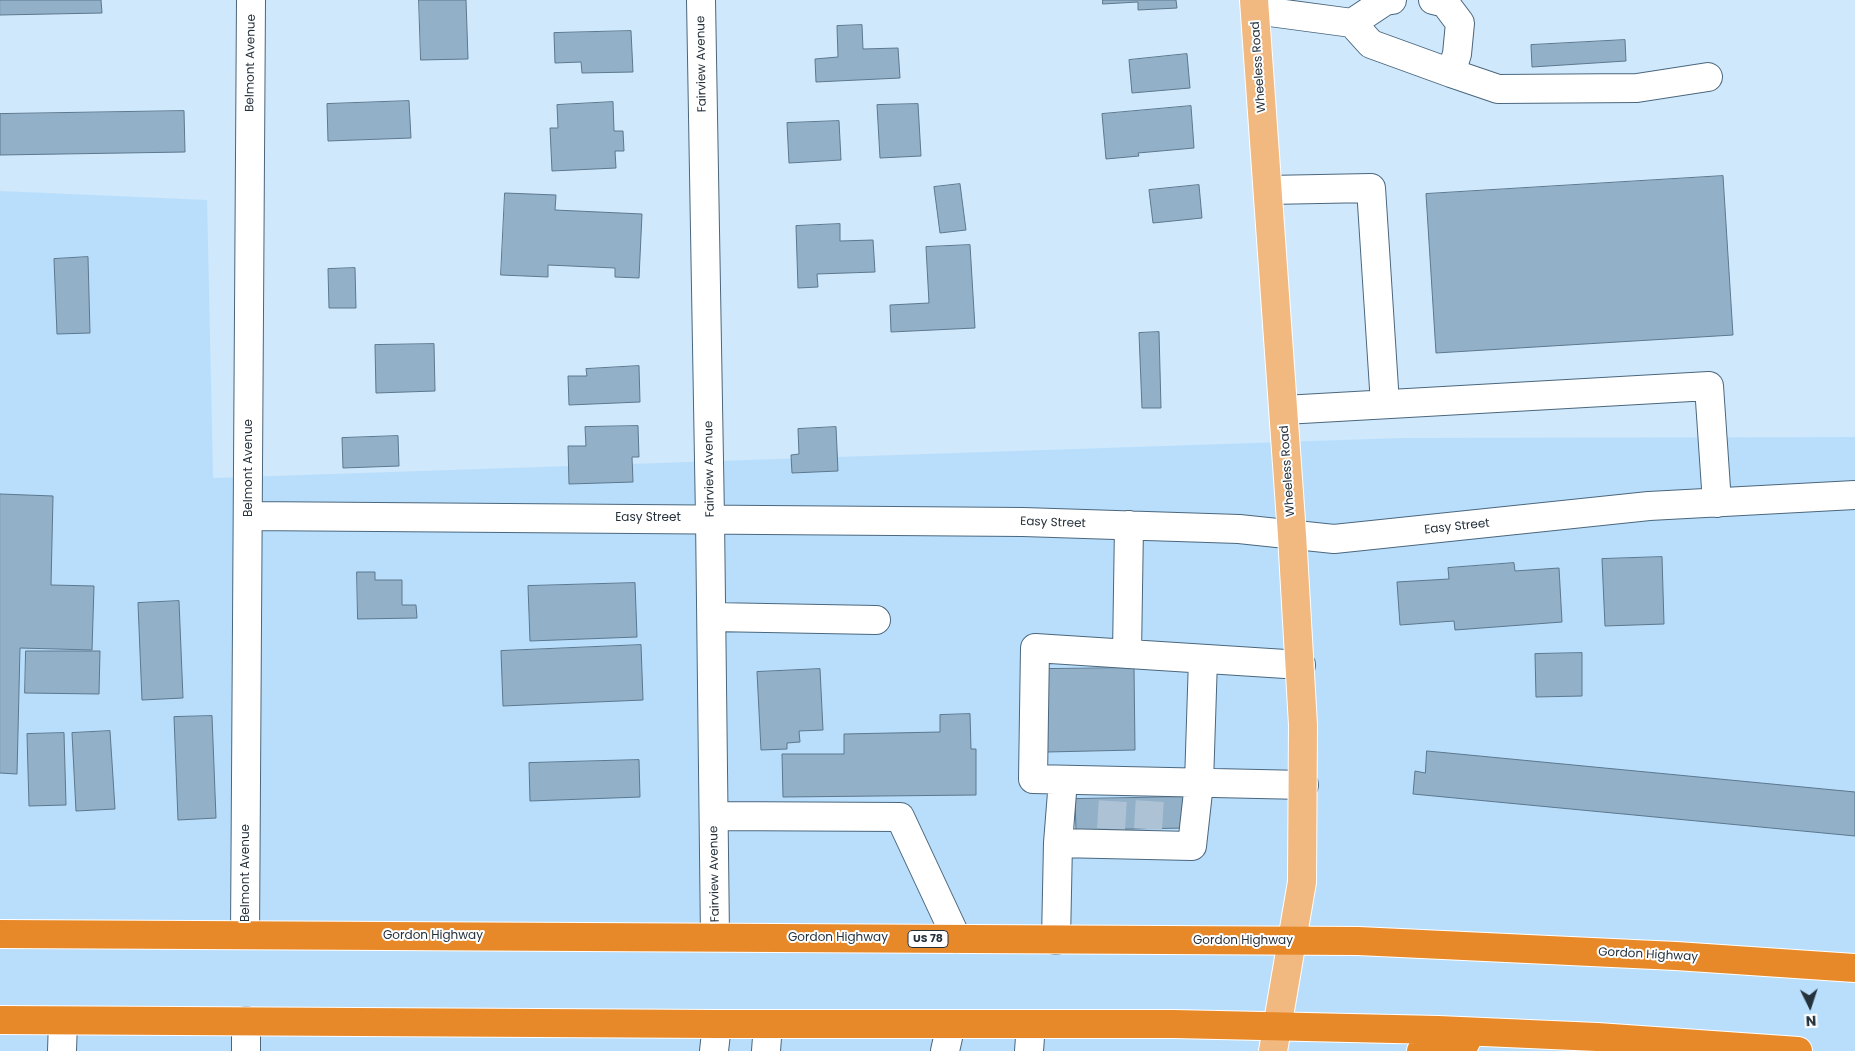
<!DOCTYPE html>
<html>
<head>
<meta charset="utf-8">
<style>
  body { margin:0 }
  #map { position:relative; width:1855px; height:1051px; overflow:hidden; background:#cfe8fc; font-family:Poppins,sans-serif }
  canvas { display:block }
  .north { position:absolute; left:1785px; top:981px; width:50px; height:50px; -webkit-text-stroke:4px #fff; paint-order:stroke; rotate:176deg; font-size:14px; font-weight:700; line-height:20px; text-align:center; color:#25313b }
  .north::after { content:''; display:block; margin:auto; width:18px; height:22px; background:#25313b; clip-path:polygon(50% 0,100% 100%,50% 72%,0 100%) }
</style>
</head>
<body>
<div id="map">
<canvas width="1855" height="1051"></canvas>
<div class="north">N</div>
</div>
<script>
const context = document.querySelector('canvas').getContext('2d');
context.lineJoin = 'round';
function paint(path, color) {
  context.fillStyle = color;
  context.fill(path, 'evenodd');
}
function strokePath(path, color, width, dash) {
  context.strokeStyle = color;
  context.lineWidth = width;
  context.lineCap = dash ? 'butt' : 'round';
  context.setLineDash(dash || []);
  context.stroke(path);
}
function label(font, color, halo, rows, align = 'center') {
  context.font = font + ' Poppins,sans-serif';
  context.lineWidth = 4;
  context.setLineDash([]);
  context.textBaseline = 'middle';
  context.strokeStyle = halo;
  context.fillStyle = color;
  for (const [text, x, y, turn = 0] of rows) {
    context.save();
    context.translate(x, y);
    context.rotate((+turn || 0) * Math.PI / 180);
    context.textAlign = isNaN(turn) ? turn : align;
    if (halo) context.strokeText(text, 0, 0);
    context.fillText(text, 0, 0);
    context.restore();
  }
}
paint(new Path2D(`
  M 0,191 L 207,200 L 213,478 L 1402,438 L 1855,437 L 1855,1051 L 0,1051 Z`), '#b8defc');
const building = new Path2D(`
  M 0,0 L 101,0 L 102,13 L 0,15 Z
  M 419,0 L 466,0 L 468,59 L 421,60 Z
  M 1103,0 L 1176,0 L 1177,8 L 1138,10 L 1138,2 L 1103,4 Z
  M 862,25 L 863,49 L 898,48 L 900,78 L 816,82 L 815,59 L 838,57 L 837,26 Z
  M 631,31 L 633,72 L 582,73 L 581,62 L 555,63 L 554,33 Z
  M 1625,40 L 1626,61 L 1532,67 L 1531,45 Z
  M 1187,54 L 1190,88 L 1132,93 L 1129,60 Z
  M 409,101 L 411,138 L 328,141 L 327,104 Z
  M 613,102 L 614,131 L 623,131 L 624,151 L 615,151 L 616,168 L 552,171 L 550,128 L 558,128 L 557,105 Z
  M 918,104 L 921,156 L 880,158 L 877,105 Z
  M 1191,106 L 1194,148 L 1138,153 L 1139,156 L 1106,159 L 1102,114 Z
  M 184,111 L 185,152 L 0,155 L 0,114 Z
  M 839,121 L 841,160 L 789,163 L 787,123 Z
  M 1723,176 L 1733,335 L 1436,353 L 1426,194 Z
  M 960,184 L 966,230 L 940,233 L 934,187 Z
  M 1199,185 L 1202,218 L 1153,223 L 1149,190 Z
  M 505,193 L 556,195 L 555,210 L 642,214 L 639,278 L 615,277 L 615,268 L 548,265 L 548,277 L 501,275 Z
  M 840,224 L 840,241 L 873,240 L 875,272 L 817,274 L 818,287 L 798,288 L 796,226 Z
  M 970,245 L 975,328 L 891,332 L 890,305 L 929,303 L 926,247 Z
  M 88,257 L 90,333 L 57,334 L 54,259 Z
  M 355,268 L 356,308 L 329,308 L 328,269 Z
  M 1159,332 L 1161,408 L 1142,408 L 1139,333 Z
  M 434,344 L 435,391 L 376,393 L 375,345 Z
  M 639,366 L 640,402 L 569,405 L 568,376 L 587,376 L 586,369 Z
  M 638,426 L 639,457 L 632,457 L 633,482 L 569,484 L 568,446 L 586,446 L 585,427 Z
  M 836,427 L 838,471 L 792,473 L 791,455 L 799,454 L 798,429 Z
  M 398,436 L 399,466 L 343,468 L 342,438 Z
  M 0,494 L 53,496 L 51,585 L 94,586 L 92,650 L 20,648 L 17,774 L 0,773 Z
  M 1662,557 L 1664,624 L 1605,626 L 1602,559 Z
  M 1514,563 L 1515,571 L 1559,568 L 1562,622 L 1455,630 L 1454,621 L 1400,625 L 1397,582 L 1449,579 L 1448,568 Z
  M 357,572 L 375,572 L 375,580 L 402,580 L 402,605 L 416,605 L 417,618 L 358,619 Z
  M 635,583 L 637,637 L 530,641 L 528,586 Z
  M 179,601 L 183,698 L 142,700 L 138,603 Z
  M 641,645 L 643,700 L 503,706 L 501,651 Z
  M 26,651 L 100,651 L 99,694 L 25,693 Z
  M 1582,653 L 1582,696 L 1536,697 L 1535,654 Z
  M 1134,668 L 1135,750 L 1047,752 L 1045,669 Z
  M 820,669 L 823,730 L 799,731 L 800,742 L 787,743 L 787,749 L 761,750 L 757,672 Z
  M 970,714 L 971,749 L 976,749 L 976,795 L 783,797 L 782,754 L 844,754 L 844,734 L 940,732 L 940,715 Z
  M 212,716 L 216,818 L 178,820 L 174,717 Z
  M 110,731 L 115,809 L 76,811 L 72,733 Z
  M 64,733 L 66,805 L 29,806 L 27,734 Z
  M 1427,751 L 1855,792 L 1855,836 L 1413,794 L 1415,771 L 1425,773 Z
  M 639,760 L 640,797 L 530,801 L 529,763 Z
  M 1185,797 L 1186,828 L 1076,830 L 1075,799 Z`);
paint(building, '#92b0c8');
strokePath(building, '#5c788e', 1);
strokePath(new Path2D(`
  M 1111,829 L 1113,798
  M 1148,829 L 1150,797`), '#adc3d5', 28, [28, 14]);
const minor = new Path2D(`
  M 701,0 L 710,518 L 715,937
  M 1255,10 L 1352,23 L 1371,44 L 1451,73 L 1457,54 L 1460,23 L 1445,3 L 1433,0
  M 1352,23 L 1385,1 L 1392,0
  M 1451,73 L 1498,89 L 1637,88 L 1708,77
  M 1268,190 L 1371,188 L 1385,404
  M 1284,410 L 1709,386 L 1717,503
  M 248,516 L 1023,522 L 1239,529 L 1334,539 L 1649,506 L 1855,495
  M 712,617 L 876,620
  M 1127,654 L 1129,525
  M 1301,665 L 1035,648 L 1033,779 L 1304,785
  M 714,816 L 900,817 L 957,939
  M 1058,843 L 1192,846 L 1199,783 L 1203,659
  M 245,935 L 251,0
  M 1056,940 L 1058,843 L 1063,780
  M 62,1051 L 63,1021
  M 246,1051 L 246,1021
  M 714,1051 L 717,1024
  M 766,1051 L 768,1024
  M 945,1051 L 951,1024
  M 1029,1051 L 1031,1024`);
const major = new Path2D(`
  M 1254,0 L 1292,535 L 1303,725 L 1302,882 L 1273,1051`);
const highway = new Path2D(`
  M 0,934 L 1358,941 L 1676,956 L 1855,968
  M 0,1020 L 717,1024 L 1174,1024 L 1438,1030 L 1597,1037 L 1798,1051
  M 1421,1051 L 1466,1042`);
strokePath(minor, '#4b677d', 30);
strokePath(major, '#fff', 30);
strokePath(highway, '#fff', 30);
strokePath(minor, '#fff', 28);
strokePath(major, '#f1b87f', 28);
strokePath(highway, '#e88929', 28);
for (const [x, y, w] of [
  [928,939,40]
]) {
  const box = new Path2D();
  box.roundRect(x - w / 2, y - 8.5, w, 17, 4);
  context.fillStyle = '#fff';
  context.fill(box);
  strokePath(box, '#25313b', 1);
}
label('bold 11px', '#25313b', null, [
  ["US 78",928,939]
]);
label('12px', '#25313b', '#fff', [
  ["Belmont Avenue",251,63,-89],
  ["Fairview Avenue",702,64,-91],
  ["Wheeless Road",1259,67,-94],
  ["Belmont Avenue",249,468,-90],
  ["Fairview Avenue",710,469,-91],
  ["Wheeless Road",1288,471,-94],
  ["Easy Street",648,518],
  ["Easy Street",1053,523,2],
  ["Easy Street",1457,527,-6],
  ["Belmont Avenue",246,873,-90],
  ["Fairview Avenue",715,874,-91],
  ["Gordon Highway",433,936],
  ["Gordon Highway",838,938],
  ["Gordon Highway",1243,941],
  ["Gordon Highway",1648,955,3]
]);
</script>
</body>
</html>
